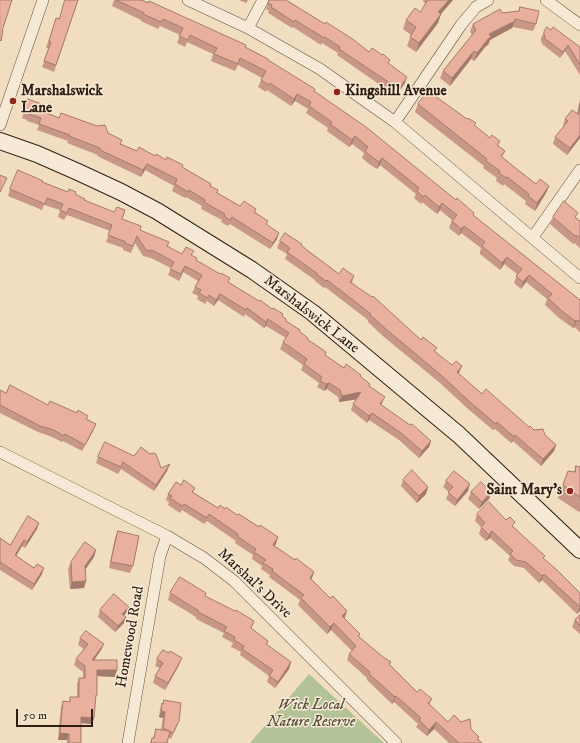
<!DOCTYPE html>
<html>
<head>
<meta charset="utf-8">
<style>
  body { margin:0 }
  #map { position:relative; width:580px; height:743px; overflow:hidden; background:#f1dec0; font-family:"IM FELL DW Pica",serif }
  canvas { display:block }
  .scale { position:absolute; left:16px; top:709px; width:77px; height:18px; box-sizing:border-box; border:2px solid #311e13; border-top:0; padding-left:5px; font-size:12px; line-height:14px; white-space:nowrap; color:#311e13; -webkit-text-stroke:3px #f6ead6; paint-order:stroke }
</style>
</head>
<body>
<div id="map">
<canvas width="580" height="743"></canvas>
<div class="scale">50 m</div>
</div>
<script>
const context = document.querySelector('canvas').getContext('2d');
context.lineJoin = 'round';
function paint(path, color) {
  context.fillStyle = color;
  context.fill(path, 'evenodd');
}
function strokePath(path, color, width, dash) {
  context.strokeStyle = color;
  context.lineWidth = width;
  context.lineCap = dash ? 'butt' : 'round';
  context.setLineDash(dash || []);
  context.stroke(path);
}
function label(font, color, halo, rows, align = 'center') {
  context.font = font + ' "IM FELL DW Pica",serif';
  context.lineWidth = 3;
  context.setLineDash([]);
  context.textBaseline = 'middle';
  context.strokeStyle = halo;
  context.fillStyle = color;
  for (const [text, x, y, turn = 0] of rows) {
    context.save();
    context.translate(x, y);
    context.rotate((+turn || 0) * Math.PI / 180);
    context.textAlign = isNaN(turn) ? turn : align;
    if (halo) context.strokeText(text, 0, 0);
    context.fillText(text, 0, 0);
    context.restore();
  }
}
paint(new Path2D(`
  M 309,674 L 384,743 L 250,743 Z`), '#b4c297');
const street = new Path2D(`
  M 188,0 L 248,28 L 320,69 L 395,122 L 580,278
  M 546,0 L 580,25
  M 248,28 L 263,0
  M 395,122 L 461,25 L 476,7 L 488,0
  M 0,125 L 43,0
  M 533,237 L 580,170
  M 0,452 L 167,536 L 204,558 L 234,581 L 396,743
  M 128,743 L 160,556 L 167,536`);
const secondary = new Path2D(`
  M 0,141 L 37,154 L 78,172 L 121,192 L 157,211 L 252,270 L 313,313 L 459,435 L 580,550`);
strokePath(street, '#614e3e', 12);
strokePath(secondary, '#311e13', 18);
strokePath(street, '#f6ead6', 11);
strokePath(secondary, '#f6ead6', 16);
paint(new Path2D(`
  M 78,0 L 54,72 L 42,67 L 49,48 L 46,48 L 56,18 L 58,19 Z
  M 114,0 L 142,0 L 246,47 L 268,60 L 314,91 L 473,215 L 580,300 L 580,332 L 574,327 L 573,328 L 559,318 L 545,305 L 547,299 L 526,282 L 521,289 L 514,283 L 517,274 L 504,264 L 500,270 L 480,254 L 480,252 L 481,248 L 461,233 L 459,236 L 449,228 L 452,220 L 440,210 L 437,214 L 422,202 L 421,204 L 414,198 L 416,194 L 380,165 L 377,169 L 369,164 L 362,158 L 364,153 L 352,144 L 349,147 L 327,131 L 328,128 L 306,113 L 308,109 L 295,101 L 291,106 L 267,90 L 266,92 L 258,87 L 262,78 L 238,65 L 235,71 L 211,61 L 213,54 L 187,42 L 185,47 L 177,43 L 180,35 L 160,26 L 158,29 L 141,21 L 141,20 L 112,6 Z
  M 239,0 L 248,0 L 246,3 Z
  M 423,0 L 453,0 L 441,14 L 438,23 L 416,52 L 407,46 L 411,35 L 403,29 L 406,20 L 420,12 L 426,4 L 423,1 Z
  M 268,3 L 369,52 L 389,64 L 405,83 L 396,96 L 337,55 L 338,53 L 322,43 L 321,45 L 293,27 L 292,28 L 268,13 L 269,11 L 266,9 Z
  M 520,7 L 536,24 L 533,31 L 513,27 L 512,28 L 490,40 L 488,45 L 486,46 L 474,61 L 471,59 L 450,86 L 440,78 L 443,71 L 472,35 L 470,31 L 473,24 L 502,13 L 518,11 Z
  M 551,30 L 580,47 L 580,75 L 565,51 L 560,58 L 542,44 L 542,42 L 541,42 L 541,38 L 544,32 Z
  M 28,99 L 42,111 L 59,118 L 108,133 L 121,144 L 137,151 L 166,160 L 182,167 L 211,184 L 210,186 L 217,193 L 240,206 L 256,209 L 255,212 L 268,221 L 266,224 L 277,239 L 270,249 L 230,224 L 228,226 L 221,222 L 222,220 L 201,209 L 202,206 L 186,197 L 185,198 L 172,191 L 174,186 L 145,170 L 141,177 L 97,156 L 98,155 L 67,143 L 68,141 L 37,130 L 39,125 L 27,121 L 27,120 L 22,118 Z
  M 580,99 L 580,138 L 567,155 L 553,144 L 555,137 L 564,126 L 563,125 L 565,119 L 577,113 Z
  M 418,104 L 475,126 L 490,138 L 500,141 L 498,146 L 505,151 L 502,157 L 536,184 L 549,186 L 546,193 L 535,211 L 525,204 L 526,201 L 504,184 L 503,186 L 496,181 L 497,178 L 483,168 L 484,166 L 415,112 Z
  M 42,182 L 75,195 L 84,200 L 122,219 L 140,230 L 167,246 L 182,254 L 192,255 L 196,260 L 228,282 L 272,309 L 283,314 L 282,317 L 286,321 L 300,330 L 299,332 L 307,340 L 326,352 L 325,355 L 344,368 L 360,377 L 369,386 L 382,403 L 381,405 L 431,441 L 429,447 L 419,458 L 399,440 L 369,420 L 367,423 L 351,410 L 353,404 L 356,399 L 339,402 L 338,397 L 327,389 L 324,391 L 317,387 L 319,383 L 301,370 L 303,365 L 280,349 L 283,342 L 286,338 L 266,326 L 264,328 L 245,314 L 244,317 L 218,300 L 214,306 L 207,301 L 205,304 L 197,299 L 198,296 L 192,293 L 198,281 L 183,272 L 179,281 L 168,275 L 171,268 L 151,258 L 143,256 L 135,243 L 131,253 L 123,250 L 123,248 L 106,242 L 110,231 L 67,215 L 64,220 L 58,217 L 60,210 L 44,205 L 42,210 L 8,196 L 10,189 Z
  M 553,217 L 576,218 L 580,221 L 580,248 L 574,243 L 573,244 L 550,224 Z
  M 280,241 L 301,245 L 339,274 L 354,276 L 352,283 L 436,352 L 459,373 L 459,374 L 482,394 L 529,427 L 545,435 L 556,445 L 554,451 L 541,466 L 513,441 L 511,443 L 495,429 L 493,430 L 468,409 L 440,383 L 384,337 L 368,322 L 368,320 L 325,287 L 324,288 L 315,281 L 315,280 L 285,259 L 287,254 L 277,248 Z
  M 0,390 L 6,393 L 48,405 L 77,413 L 88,416 L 87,419 L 96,424 L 93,431 L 82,451 L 63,441 L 62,442 L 52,437 L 38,432 L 0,413 Z
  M 134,456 L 167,471 L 154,491 L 121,469 L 118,474 L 96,463 L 98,457 Z
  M 576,466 L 580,467 L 580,511 L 579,512 L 558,498 L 568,471 L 574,472 Z
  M 403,480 L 428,487 L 426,494 L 417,503 L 401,486 Z
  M 446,481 L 468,491 L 455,506 L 446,499 L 449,492 L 443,487 Z
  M 181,485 L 195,488 L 193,492 L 218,508 L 225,509 L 278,537 L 274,546 L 314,572 L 311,579 L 345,617 L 344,618 L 360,634 L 359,637 L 383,657 L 391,662 L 390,665 L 417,692 L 432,699 L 429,705 L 448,722 L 461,722 L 471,729 L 478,739 L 482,743 L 449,743 L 434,729 L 427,736 L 416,727 L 418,724 L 394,702 L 392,704 L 367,680 L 367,678 L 347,660 L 349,654 L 352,651 L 331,630 L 327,634 L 298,605 L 300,600 L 269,577 L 270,575 L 261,569 L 262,566 L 252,559 L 253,555 L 235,543 L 236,541 L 207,521 L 204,524 L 182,510 L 180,513 L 168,505 L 169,502 L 166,500 L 168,494 Z
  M 471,492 L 491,492 L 489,499 L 479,509 L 468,499 Z
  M 477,514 L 514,527 L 544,559 L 580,593 L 580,611 L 577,614 L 542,580 L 539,583 L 524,568 L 514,566 L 508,560 L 510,556 L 490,538 L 486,541 L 479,534 L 481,527 L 475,521 Z
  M 39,523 L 37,529 L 25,548 L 22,546 L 16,556 L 42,574 L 32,590 L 0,570 L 0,538 L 10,545 Z
  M 118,531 L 133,566 L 130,573 L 109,568 L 115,538 Z
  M 96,550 L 94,557 L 85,569 L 86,581 L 84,588 L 70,589 L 68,569 L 71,562 Z
  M 170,593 L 206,593 L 205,596 L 268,641 L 267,645 L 291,662 L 289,669 L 275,688 L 267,682 L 269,676 L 240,655 L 241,652 L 231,647 L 233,643 L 222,637 L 224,633 L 196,619 L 196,617 L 168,600 Z
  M 129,607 L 126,613 L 124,615 L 124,623 L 115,632 L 98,617 L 100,610 Z
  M 580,615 L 580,634 L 572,627 L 575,620 Z
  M 80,638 L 101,650 L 94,660 L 115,677 L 97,676 L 94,718 L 92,724 L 81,723 L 81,743 L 67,743 L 67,740 L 58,740 L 59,727 L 61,707 L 63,701 L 69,702 L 70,697 L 77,697 L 77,684 L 79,678 L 83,678 L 83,672 L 74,665 L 76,659 L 84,649 L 78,645 Z
  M 157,659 L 179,665 L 165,690 L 153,683 L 155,676 L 160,668 L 155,666 Z
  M 164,700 L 179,721 L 171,739 L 168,737 L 167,743 L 150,743 L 152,738 L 153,738 L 156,729 L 161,730 L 163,718 L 159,717 L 160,709 L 162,703 L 163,704 Z`), '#c89787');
paint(new Path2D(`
  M 449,0 L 453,0 L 435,21 L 438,12 Z
  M 441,14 L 438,23 L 416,52 L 419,43 Z
  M 515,21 L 512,28 L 490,40 L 488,45 L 486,46 L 474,61 L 477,53 L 489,34 Z
  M 568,45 L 565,51 L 560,58 L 563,52 Z
  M 474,51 L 471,59 L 450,86 L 452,78 Z
  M 407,77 L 405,83 L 396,96 L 399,89 Z
  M 297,94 L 295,101 L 291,106 L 294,99 Z
  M 580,135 L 580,138 L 567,155 L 570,148 Z
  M 355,136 L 352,144 L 349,147 L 352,140 Z
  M 382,158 L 380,165 L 377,169 L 379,162 Z
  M 147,164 L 145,170 L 141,177 L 143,170 Z
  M 549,186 L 546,193 L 535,211 L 537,203 Z
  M 442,203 L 440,210 L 437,214 L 439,207 Z
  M 464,226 L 461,233 L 459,236 L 461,229 Z
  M 279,233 L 277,239 L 270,249 L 273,243 Z
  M 507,257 L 504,264 L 500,270 L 502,263 Z
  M 185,266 L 183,272 L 179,281 L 181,274 Z
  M 529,275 L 526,282 L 521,289 L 523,282 Z
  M 220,294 L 218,300 L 214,306 L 216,300 Z
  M 268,319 L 266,326 L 264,328 L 266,322 Z
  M 577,320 L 574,327 L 573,328 L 575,321 Z
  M 462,366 L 459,373 L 454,378 L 457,372 Z
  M 329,383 L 327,389 L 324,391 L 326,384 Z
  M 361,392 L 359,399 L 339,402 L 342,396 Z
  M 385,397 L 382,403 L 377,410 L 380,404 Z
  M 372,413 L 369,420 L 367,423 L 369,416 Z
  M 96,424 L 93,431 L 82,451 L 85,445 Z
  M 515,435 L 513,441 L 511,443 Z
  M 431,441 L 429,447 L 419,458 L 422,451 Z
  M 556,445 L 554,451 L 541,466 L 543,459 Z
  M 170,464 L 167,471 L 154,491 L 156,485 Z
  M 470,484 L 468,491 L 455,506 L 457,500 Z
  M 428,487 L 426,494 L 417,503 L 419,496 Z
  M 491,492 L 489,499 L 479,509 L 482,502 Z
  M 39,523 L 37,529 L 25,548 L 27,542 Z
  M 492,531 L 490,538 L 486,541 L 489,535 Z
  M 278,537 L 276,544 L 271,551 L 273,545 Z
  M 24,540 L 22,546 L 13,561 L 15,555 Z
  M 96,550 L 94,557 L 83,573 L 85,566 Z
  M 44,568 L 42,574 L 32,590 L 34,584 Z
  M 314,572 L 312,578 L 307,584 L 310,578 Z
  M 544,574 L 542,580 L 539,583 L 542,576 Z
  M 86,581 L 84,588 L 70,589 L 72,582 Z
  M 129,607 L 126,613 L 120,620 L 122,614 Z
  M 580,607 L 580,611 L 577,614 Z
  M 347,611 L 345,617 L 339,622 L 342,616 Z
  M 126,617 L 124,623 L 115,632 L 118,626 Z
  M 334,623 L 331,630 L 327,634 L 330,627 Z
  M 104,644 L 101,650 L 90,666 L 92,660 Z
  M 182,658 L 179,665 L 165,690 L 168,683 Z
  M 291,662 L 289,669 L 275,688 L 278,682 Z
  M 97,670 L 117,670 L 115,677 L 95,676 Z
  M 396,696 L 394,702 L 392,704 L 395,697 Z
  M 161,711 L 165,712 L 163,718 L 159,717 Z
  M 81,717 L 94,718 L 92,724 L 79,723 Z
  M 436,722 L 434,729 L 427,736 L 429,730 Z
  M 60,733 L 69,734 L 67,740 L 58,740 Z`), '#a37b6e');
const building = new Path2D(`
  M 0,0 L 12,0 L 2,31 L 3,31 L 1,41 L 0,40 Z
  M 65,0 L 78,0 L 56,65 L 44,61 L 51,42 L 49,41 L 56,18 L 59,19 Z
  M 116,0 L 142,0 L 148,3 L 149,1 L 246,45 L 245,47 L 268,59 L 268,60 L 315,89 L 314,91 L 366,127 L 456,200 L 457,198 L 474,213 L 473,215 L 580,300 L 580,322 L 577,320 L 575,321 L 562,311 L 548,298 L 552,294 L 529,275 L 523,282 L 516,276 L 522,269 L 507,257 L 502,263 L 483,247 L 482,245 L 485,242 L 464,226 L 461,229 L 452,221 L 457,215 L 442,203 L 439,207 L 425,195 L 423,197 L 417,191 L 419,188 L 382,158 L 379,162 L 372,157 L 365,151 L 368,147 L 355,136 L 352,140 L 330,124 L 332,122 L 309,106 L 311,102 L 297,94 L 294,99 L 270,83 L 269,85 L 261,80 L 266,71 L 240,58 L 238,64 L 214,54 L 217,48 L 190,35 L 188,40 L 179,36 L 183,28 L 163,19 L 161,22 L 143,14 L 144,13 Z
  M 270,0 L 286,0 L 325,24 L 326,22 L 354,40 L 369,52 L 372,48 L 382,55 L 383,54 L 390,60 L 388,63 L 407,77 L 399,89 L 339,49 L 340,47 L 325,37 L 324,38 L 295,20 L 294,22 L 271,7 L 272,5 L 268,3 Z
  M 428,0 L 449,0 L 438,12 L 441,14 L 419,43 L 410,37 L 416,27 L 406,20 L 415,8 L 420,12 Z
  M 520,7 L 539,11 L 536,24 L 515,19 L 515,21 L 489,34 L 491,37 L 488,39 L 477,53 L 474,51 L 452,78 L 443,71 L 476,30 L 473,24 L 500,9 L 502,13 L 519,11 Z
  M 547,27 L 551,30 L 553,27 L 580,47 L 580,65 L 568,45 L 563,52 L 544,38 L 545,36 L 544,35 L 544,32 Z
  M 428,91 L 467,119 L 468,118 L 476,123 L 474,125 L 490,138 L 492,135 L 500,141 L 497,145 L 505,151 L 501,156 L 514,167 L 536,184 L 540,179 L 549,186 L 537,203 L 528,196 L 529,194 L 507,177 L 506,178 L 499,173 L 500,171 L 486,161 L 487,159 L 418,104 Z
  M 28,99 L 44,105 L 42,111 L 59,118 L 61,113 L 97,126 L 105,125 L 108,133 L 122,140 L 120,144 L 137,151 L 139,147 L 155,156 L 156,154 L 166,160 L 167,157 L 183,165 L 182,167 L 211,184 L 210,186 L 218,190 L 217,193 L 240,206 L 244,201 L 256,209 L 254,212 L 268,221 L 266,224 L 279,233 L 273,243 L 232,217 L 230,220 L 224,216 L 225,214 L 204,202 L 205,200 L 189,190 L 188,192 L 175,184 L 177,179 L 147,164 L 143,170 L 100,150 L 100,148 L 69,136 L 70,135 L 39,124 L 41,118 L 29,114 L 30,113 L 24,111 Z
  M 580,103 L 580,135 L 570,148 L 555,137 L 568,121 L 565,119 L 572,110 L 578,114 Z
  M 18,170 L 43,181 L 42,182 L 68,192 L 69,189 L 76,192 L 75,194 L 85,199 L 84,200 L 114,212 L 117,207 L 125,210 L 122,219 L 141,226 L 140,230 L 169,242 L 167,246 L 182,254 L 186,247 L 194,251 L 191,255 L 197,258 L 196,260 L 220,274 L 221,273 L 230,278 L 228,282 L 259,301 L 260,300 L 272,309 L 273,308 L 283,314 L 282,316 L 286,319 L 286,321 L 300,330 L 299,331 L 308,338 L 307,339 L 326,352 L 325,355 L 344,368 L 346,364 L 361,375 L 360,376 L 370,384 L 369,386 L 385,397 L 380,404 L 410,425 L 412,424 L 431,441 L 422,451 L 401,433 L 372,413 L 369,416 L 353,404 L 361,392 L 342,396 L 340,390 L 329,383 L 326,384 L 320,381 L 322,377 L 304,364 L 307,359 L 283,342 L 289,333 L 268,319 L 266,322 L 247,308 L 246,310 L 220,294 L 216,300 L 209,295 L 207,298 L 199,293 L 201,290 L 195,287 L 202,275 L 185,266 L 181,274 L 170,269 L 174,262 L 154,251 L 146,250 L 137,236 L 133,246 L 125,243 L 126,242 L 108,235 L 112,225 L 69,208 L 67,213 L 60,210 L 63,204 L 47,198 L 45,204 L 10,189 Z
  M 0,175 L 7,178 L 0,192 Z
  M 564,201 L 578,213 L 575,217 L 580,221 L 580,238 L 576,235 L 575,236 L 553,217 Z
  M 285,233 L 302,244 L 301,245 L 308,251 L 339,274 L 343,268 L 354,276 L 350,282 L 372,297 L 373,296 L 421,340 L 423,337 L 437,348 L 434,351 L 452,365 L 456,361 L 462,366 L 457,372 L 482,394 L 486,389 L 529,427 L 530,426 L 534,430 L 543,429 L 545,435 L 556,445 L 543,459 L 515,435 L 514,437 L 497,422 L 496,424 L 471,403 L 442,376 L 387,330 L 370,315 L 371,314 L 327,280 L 326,281 L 317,275 L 318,274 L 287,252 L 290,248 L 280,241 Z
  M 10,385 L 48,405 L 50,401 L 77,413 L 78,410 L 88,416 L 86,419 L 96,424 L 85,445 L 65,434 L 64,436 L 54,430 L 40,426 L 0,405 L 0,390 L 6,393 Z
  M 105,442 L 134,456 L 141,447 L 150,454 L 153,453 L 156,454 L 161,468 L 170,464 L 156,485 L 123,462 L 121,467 L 98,457 Z
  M 576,466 L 580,467 L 580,497 L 563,485 L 568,471 L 575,472 Z
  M 412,470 L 428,487 L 419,496 L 403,480 Z
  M 454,471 L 470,484 L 457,500 L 448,492 L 453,487 L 446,481 Z
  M 184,480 L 195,488 L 192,492 L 218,508 L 220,505 L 225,509 L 226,507 L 237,515 L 239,514 L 259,527 L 260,525 L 278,537 L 273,545 L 295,560 L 296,558 L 314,572 L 310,578 L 330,598 L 333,596 L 347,611 L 342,616 L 360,634 L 358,636 L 383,657 L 391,662 L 389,664 L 417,692 L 420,689 L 432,699 L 428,703 L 448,722 L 454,715 L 461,722 L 470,719 L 471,729 L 479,737 L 477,739 L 482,743 L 459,743 L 436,722 L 429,730 L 419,720 L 421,718 L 396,696 L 395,697 L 369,674 L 370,672 L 349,654 L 356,646 L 334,623 L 330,627 L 301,598 L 304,595 L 272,571 L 273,569 L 263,563 L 266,560 L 254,552 L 256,549 L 237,536 L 238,534 L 209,514 L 207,518 L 184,504 L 182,506 L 170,498 L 172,496 L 168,494 L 176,482 L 181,485 Z
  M 481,482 L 491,492 L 482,502 L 471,492 Z
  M 489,502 L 506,520 L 510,517 L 515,522 L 512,526 L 545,556 L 543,558 L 557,570 L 580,593 L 580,607 L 544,574 L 542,576 L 526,562 L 516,560 L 510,554 L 513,551 L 492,531 L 489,535 L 481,527 L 485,523 L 477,514 Z
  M 28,516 L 39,523 L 27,542 L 24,540 L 15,555 L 34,568 L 37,564 L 44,568 L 34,584 L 0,562 L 0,538 L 10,545 Z
  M 118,531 L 139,536 L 133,566 L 111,562 Z
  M 85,542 L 96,550 L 85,566 L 86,581 L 72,582 L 71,562 Z
  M 180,577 L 206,593 L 205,596 L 235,611 L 236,610 L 254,621 L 251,628 L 268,641 L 266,644 L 291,662 L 278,682 L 269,676 L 273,670 L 242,649 L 244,646 L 234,640 L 235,637 L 224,631 L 227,627 L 198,612 L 199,611 L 170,593 Z
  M 114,594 L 129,607 L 122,614 L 126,617 L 118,626 L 100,610 Z
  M 580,615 L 580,626 L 575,620 Z
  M 86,631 L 104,644 L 92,660 L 117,660 L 117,670 L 97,670 L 97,695 L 96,695 L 94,718 L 81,717 L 81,743 L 69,743 L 69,734 L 60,733 L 61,721 L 63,701 L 70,702 L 70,697 L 79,697 L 79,678 L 85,678 L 85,666 L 76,659 L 88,644 L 80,638 Z
  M 163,650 L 169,653 L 170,651 L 182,658 L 168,683 L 155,676 L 163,663 L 157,659 Z
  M 164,700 L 181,703 L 179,721 L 173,733 L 163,728 L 165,712 L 161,711 L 162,703 L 163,704 Z
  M 156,729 L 170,731 L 167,743 L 151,743 L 152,738 L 154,738 Z`);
paint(building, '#e9b09d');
strokePath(building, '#a37b6e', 1);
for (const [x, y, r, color] of [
  [337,92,4,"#8f2418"],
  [13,101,4,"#8f2418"],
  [570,491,4,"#8f2418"]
]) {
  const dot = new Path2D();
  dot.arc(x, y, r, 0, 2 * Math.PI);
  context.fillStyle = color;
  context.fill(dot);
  strokePath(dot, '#f6ead6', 1.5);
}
label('bold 15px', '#311e13', '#f6ead6', [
  ["Marshalswick",21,92],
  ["Lane",21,109],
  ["Kingshill Avenue",345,92],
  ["Saint Mary's",562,491,"right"]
], 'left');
label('15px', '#311e13', '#f6ead6', [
  ["Marshalswick Lane",311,315,38],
  ["Marshal's Drive",254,584,43],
  ["Homewood Road",131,637,-80]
]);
label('italic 15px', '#584f3b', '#f6ead6', [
  ["Wick Local",311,706],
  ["Nature Reserve",311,723]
]);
</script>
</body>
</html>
